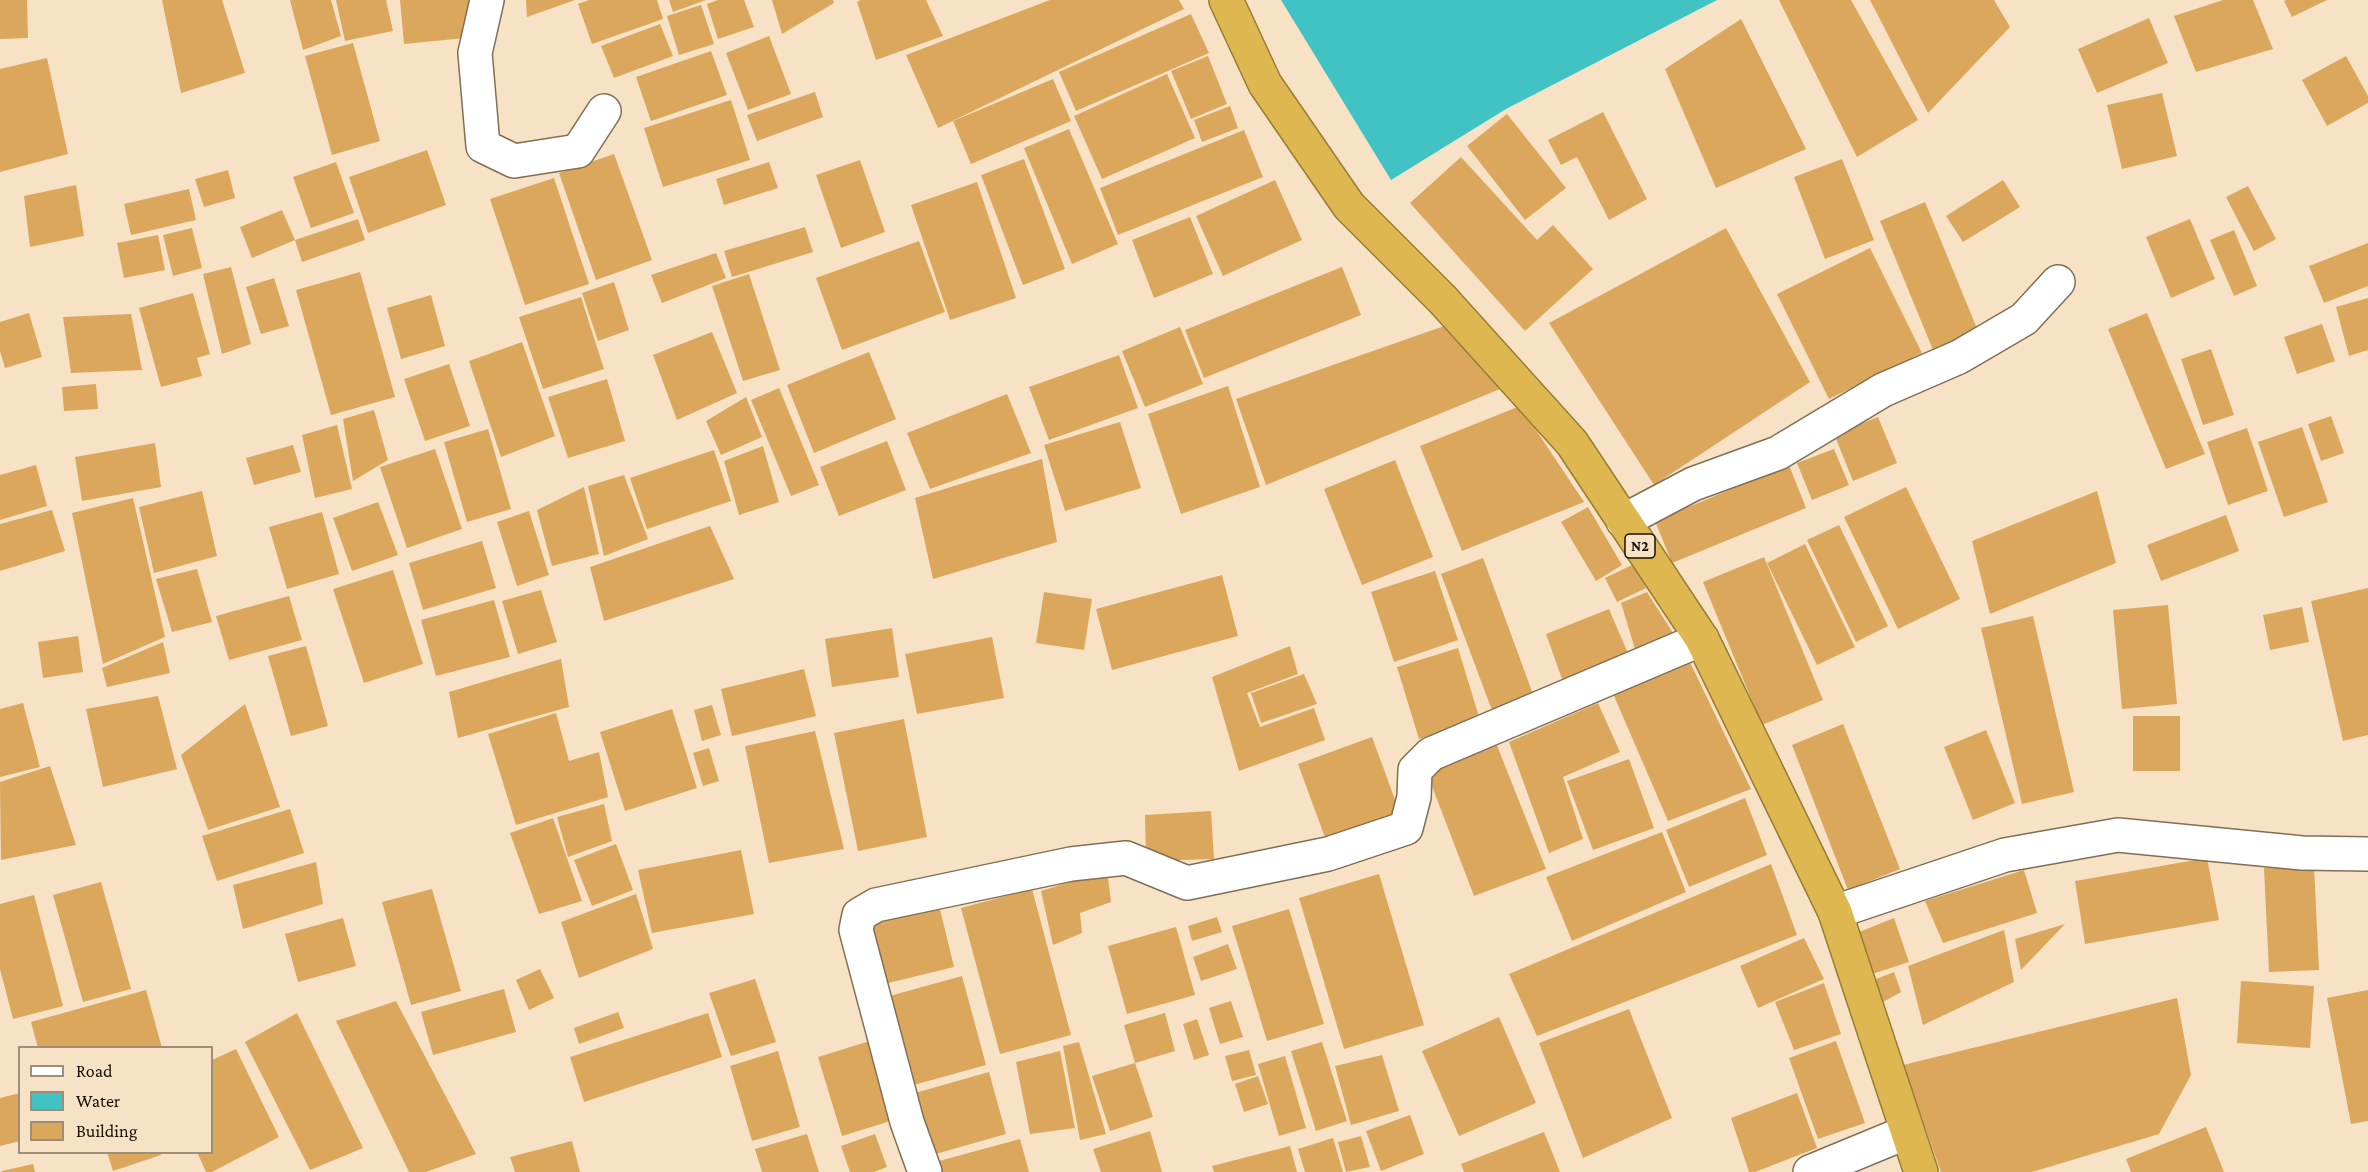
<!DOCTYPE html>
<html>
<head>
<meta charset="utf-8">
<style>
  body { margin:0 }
  #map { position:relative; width:2368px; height:1172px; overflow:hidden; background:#f7e2c6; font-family:"Crimson Pro",serif }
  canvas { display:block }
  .legend { position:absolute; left:18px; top:1046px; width:195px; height:108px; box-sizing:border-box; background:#f7e2c6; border:2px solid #9d8e79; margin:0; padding:8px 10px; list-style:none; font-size:18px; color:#171006 }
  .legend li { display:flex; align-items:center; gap:12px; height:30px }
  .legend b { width:30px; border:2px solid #9d8e79 }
</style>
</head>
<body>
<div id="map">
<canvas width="2368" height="1172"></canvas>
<ul class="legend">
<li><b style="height:8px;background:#fff"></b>Road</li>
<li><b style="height:16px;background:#41c2c3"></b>Water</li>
<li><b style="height:16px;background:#dba75d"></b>Building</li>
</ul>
</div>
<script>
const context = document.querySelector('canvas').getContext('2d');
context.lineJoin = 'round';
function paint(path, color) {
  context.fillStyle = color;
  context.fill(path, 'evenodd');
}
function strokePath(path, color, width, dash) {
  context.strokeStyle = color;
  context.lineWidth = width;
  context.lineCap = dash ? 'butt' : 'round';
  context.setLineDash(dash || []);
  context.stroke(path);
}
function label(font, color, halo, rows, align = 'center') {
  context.font = font + ' "Crimson Pro",serif';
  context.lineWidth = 4.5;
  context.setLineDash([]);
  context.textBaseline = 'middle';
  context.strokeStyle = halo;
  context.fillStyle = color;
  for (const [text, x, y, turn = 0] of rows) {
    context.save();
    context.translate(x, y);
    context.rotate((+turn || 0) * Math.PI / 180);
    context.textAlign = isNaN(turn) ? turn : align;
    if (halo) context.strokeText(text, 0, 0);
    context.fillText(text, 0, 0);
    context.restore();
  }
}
paint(new Path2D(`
  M 1281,0 L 1717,0 L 1506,109 L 1391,180 Z`), '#41c2c3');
paint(new Path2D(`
  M 0,0 L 27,0 L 28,38 L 0,39 Z
  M 162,0 L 222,0 L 245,73 L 181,93 Z
  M 290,0 L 331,0 L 341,36 L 303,50 Z
  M 336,0 L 386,0 L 393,31 L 345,41 Z
  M 400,0 L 471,0 L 475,37 L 404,44 Z
  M 526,0 L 575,0 L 527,17 Z
  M 589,0 L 657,0 L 663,19 L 592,44 L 578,4 Z
  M 669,0 L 706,0 L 673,12 Z
  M 718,0 L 744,0 L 754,27 L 718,39 L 707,4 Z
  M 772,0 L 833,0 L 834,3 L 782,34 Z
  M 861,0 L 926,0 L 943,36 L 876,60 L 857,2 Z
  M 1050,0 L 1179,0 L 1184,9 L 938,128 L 906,55 Z
  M 1779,0 L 1851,0 L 1918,120 L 1857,157 Z
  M 1870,0 L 1994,0 L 2010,27 L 1928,113 Z
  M 2223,0 L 2253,0 L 2273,49 L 2196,72 L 2174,16 Z
  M 2286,0 L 2327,0 L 2292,17 L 2284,1 Z
  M 701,5 L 714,44 L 679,55 L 667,16 Z
  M 1191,14 L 1209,53 L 1076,111 L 1059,72 Z
  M 2149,18 L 2168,63 L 2097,93 L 2078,49 Z
  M 1741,19 L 1806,149 L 1716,188 L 1665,69 Z
  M 660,24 L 673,56 L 614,78 L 601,46 Z
  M 769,36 L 791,94 L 748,110 L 726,53 Z
  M 353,43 L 380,141 L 332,155 L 305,56 Z
  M 711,51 L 727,95 L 651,121 L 636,77 Z
  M 1208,56 L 1227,104 L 1191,119 L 1171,71 Z
  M 2346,56 L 2368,96 L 2368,103 L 2327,126 L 2302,80 Z
  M 47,58 L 68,154 L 0,172 L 0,69 Z
  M 1167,74 L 1195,138 L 1102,179 L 1074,116 Z
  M 1053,79 L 1071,121 L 971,164 L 953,121 Z
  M 815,92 L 823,117 L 757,141 L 747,115 Z
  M 2162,93 L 2177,156 L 2122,169 L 2107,105 Z
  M 731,100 L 750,160 L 663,187 L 644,128 Z
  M 1230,106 L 1238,128 L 1202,142 L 1194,120 Z
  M 1603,112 L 1647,199 L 1609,220 L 1577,157 L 1561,165 L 1548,140 Z
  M 1507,114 L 1566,188 L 1525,220 L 1467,146 Z
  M 1069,129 L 1118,244 L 1072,264 L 1024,148 Z
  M 1244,130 L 1263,177 L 1118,235 L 1100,188 Z
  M 427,150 L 446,205 L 368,233 L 349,177 Z
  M 614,154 L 652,260 L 596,280 L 559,173 Z
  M 1461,157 L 1537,240 L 1553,225 L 1593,269 L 1525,331 L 1410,203 Z
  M 1024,159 L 1065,269 L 1023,285 L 981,175 Z
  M 1842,159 L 1874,240 L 1825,259 L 1794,177 Z
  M 860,160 L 885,232 L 841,248 L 816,175 Z
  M 336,162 L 354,213 L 311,228 L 293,177 Z
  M 769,162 L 778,188 L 724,205 L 716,179 Z
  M 228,170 L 235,198 L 204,207 L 195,179 Z
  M 554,178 L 589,284 L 525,305 L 490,199 Z
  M 1275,180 L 1302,240 L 1223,276 L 1196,216 Z
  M 2003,180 L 2020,207 L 1963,242 L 1946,216 Z
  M 977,182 L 1016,298 L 950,320 L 911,205 Z
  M 76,185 L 84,236 L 30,247 L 24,196 Z
  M 2248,186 L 2276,239 L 2254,251 L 2226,197 Z
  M 189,189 L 196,220 L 131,235 L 124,204 Z
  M 1925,202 L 1978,331 L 1933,350 L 1880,221 Z
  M 282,210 L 295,240 L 252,258 L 240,227 Z
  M 1190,217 L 1213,274 L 1154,298 L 1132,240 Z
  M 358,219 L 365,240 L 302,262 L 295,240 Z
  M 2190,219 L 2215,279 L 2171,298 L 2146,237 Z
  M 805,227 L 813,252 L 732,277 L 724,251 Z
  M 192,228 L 202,268 L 173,276 L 163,235 Z
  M 1726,228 L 1810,382 L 1654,485 L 1549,323 Z
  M 2234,230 L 2257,286 L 2234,296 L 2210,240 Z
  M 158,235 L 165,270 L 124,278 L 117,243 Z
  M 919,241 L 945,312 L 842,350 L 816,278 Z
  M 2368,243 L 2368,286 L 2324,303 L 2309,266 Z
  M 1870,248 L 1922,353 L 1829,399 L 1777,294 Z
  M 716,253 L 726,278 L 662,303 L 651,275 Z
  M 231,267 L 251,344 L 222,354 L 203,274 Z
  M 1342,267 L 1361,315 L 1204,378 L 1185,330 Z
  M 360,272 L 395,397 L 331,415 L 296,290 Z
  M 749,274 L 780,370 L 743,381 L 712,286 Z
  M 274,278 L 289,326 L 261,334 L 246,287 Z
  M 614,282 L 629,330 L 598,341 L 582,293 Z
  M 193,293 L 210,354 L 197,358 L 202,376 L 161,387 L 139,308 Z
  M 431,295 L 445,346 L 401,359 L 387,308 Z
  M 581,297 L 604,369 L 543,389 L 519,317 Z
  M 2368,298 L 2368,350 L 2349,356 L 2336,307 Z
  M 29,313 L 42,357 L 5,368 L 0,351 L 0,322 Z
  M 2147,313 L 2205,454 L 2166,469 L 2108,329 Z
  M 131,314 L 142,370 L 71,373 L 63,317 Z
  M 2322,324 L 2335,361 L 2297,374 L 2284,337 Z
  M 1447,325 L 1505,387 L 1266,485 L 1236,399 Z
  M 1180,327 L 1203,384 L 1145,407 L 1122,351 Z
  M 712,332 L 737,393 L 677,420 L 653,355 Z
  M 522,342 L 555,436 L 501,457 L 469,361 Z
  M 2211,349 L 2234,415 L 2203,425 L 2181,359 Z
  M 869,352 L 896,419 L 814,453 L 787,385 Z
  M 1119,355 L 1138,408 L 1049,440 L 1029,387 Z
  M 449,364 L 470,426 L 425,441 L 404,379 Z
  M 607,379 L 625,441 L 568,458 L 548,397 Z
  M 96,384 L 98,409 L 64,411 L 62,387 Z
  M 1228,386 L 1260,487 L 1181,514 L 1148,414 Z
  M 779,388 L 819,485 L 791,496 L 751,400 Z
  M 1007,394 L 1031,453 L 930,489 L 907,433 Z
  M 746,397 L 762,437 L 721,455 L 706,421 Z
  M 1520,406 L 1584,502 L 1462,551 L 1420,446 Z
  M 374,410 L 388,460 L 353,481 L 343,419 Z
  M 2331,416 L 2344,453 L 2321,461 L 2308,424 Z
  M 1878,417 L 1897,463 L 1853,481 L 1834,434 Z
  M 1120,422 L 1141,488 L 1065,511 L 1044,445 Z
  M 337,425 L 352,489 L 315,498 L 302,435 Z
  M 2302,427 L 2328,502 L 2284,517 L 2258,442 Z
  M 2247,428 L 2268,491 L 2228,505 L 2207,442 Z
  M 488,429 L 511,509 L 467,522 L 444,442 Z
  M 887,441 L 906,490 L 839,516 L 820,467 Z
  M 155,443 L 161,487 L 82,501 L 75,457 Z
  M 293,445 L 301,472 L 254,485 L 246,458 Z
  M 763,446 L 779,502 L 739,515 L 724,461 Z
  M 435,449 L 462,529 L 407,548 L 380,467 Z
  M 1834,449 L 1849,485 L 1812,500 L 1797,463 Z
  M 714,450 L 731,501 L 647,529 L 630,478 Z
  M 1042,459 L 1057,542 L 933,579 L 915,498 Z
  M 1395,460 L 1433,557 L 1362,585 L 1324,489 Z
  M 36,465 L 47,506 L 0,520 L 0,475 Z
  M 1789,465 L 1806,508 L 1672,563 L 1655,521 Z
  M 624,475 L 648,539 L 604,556 L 588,486 Z
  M 584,487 L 599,554 L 552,566 L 537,510 Z
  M 1906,487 L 1960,599 L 1898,629 L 1844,517 Z
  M 202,491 L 217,556 L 154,573 L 139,507 Z
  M 2097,491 L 2116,563 L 1990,614 L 1972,541 Z
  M 133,498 L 165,637 L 103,664 L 72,513 Z
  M 378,502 L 398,555 L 352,571 L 333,518 Z
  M 1588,507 L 1622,565 L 1596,581 L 1561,522 Z
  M 52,510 L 65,551 L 0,571 L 0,524 Z
  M 529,511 L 549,575 L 517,586 L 497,522 Z
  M 322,512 L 339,574 L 287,589 L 269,527 Z
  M 2226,515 L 2239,551 L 2161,581 L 2147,545 Z
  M 1839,525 L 1888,626 L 1856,642 L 1807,540 Z
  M 710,526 L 734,579 L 604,621 L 590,567 Z
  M 482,541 L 496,588 L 423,610 L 409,563 Z
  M 1805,544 L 1855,647 L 1817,665 L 1767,563 Z
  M 1764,557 L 1823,700 L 1762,725 L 1703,582 Z
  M 1483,558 L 1534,697 L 1493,713 L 1441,574 Z
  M 1634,564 L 1646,588 L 1617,602 L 1605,578 Z
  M 197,569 L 212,622 L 172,632 L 156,579 Z
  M 393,570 L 423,664 L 364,683 L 333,589 Z
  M 1435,571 L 1458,640 L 1394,662 L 1371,592 Z
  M 1222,575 L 1238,636 L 1112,670 L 1096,609 Z
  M 2368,588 L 2368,735 L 2343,741 L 2311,601 Z
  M 541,590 L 557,642 L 518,654 L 502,601 Z
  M 1044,592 L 1092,599 L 1084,650 L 1036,643 Z
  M 1647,592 L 1680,644 L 1638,659 L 1621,603 Z
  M 289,596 L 302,640 L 229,660 L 216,616 Z
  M 494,600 L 510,657 L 436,676 L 421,620 Z
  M 2168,605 L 2177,704 L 2122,709 L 2113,610 Z
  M 2302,607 L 2309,642 L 2270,650 L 2263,615 Z
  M 1609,609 L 1633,665 L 1567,693 L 1546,634 Z
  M 2033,616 L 2074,792 L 2022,804 L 1981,628 Z
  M 892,628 L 899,677 L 832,687 L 825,639 Z
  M 78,636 L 83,672 L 43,678 L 38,642 Z
  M 992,637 L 1004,698 L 917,714 L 905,654 Z
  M 163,642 L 170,673 L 107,687 L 102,668 Z
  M 306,646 L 328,726 L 291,736 L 268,656 Z
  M 1290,646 L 1298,674 L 1247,693 L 1260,727 L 1314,708 L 1325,740 L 1239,771 L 1212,677 Z
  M 1458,648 L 1480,720 L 1419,739 L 1397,667 Z
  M 1686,654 L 1751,789 L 1668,821 L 1608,682 Z
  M 561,659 L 569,707 L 458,738 L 449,692 Z
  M 804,669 L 816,716 L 732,736 L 721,689 Z
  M 1304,674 L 1317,704 L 1261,723 L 1251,693 Z
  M 158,696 L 177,769 L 103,787 L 86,709 Z
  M 23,703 L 40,767 L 0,777 L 0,709 Z
  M 1598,703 L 1620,752 L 1563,777 L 1583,839 L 1549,853 L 1509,742 Z
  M 245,704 L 280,807 L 208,830 L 181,755 Z
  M 712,705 L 721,735 L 702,741 L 694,710 Z
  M 672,709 L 697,788 L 625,811 L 600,732 Z
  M 556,713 L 569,761 L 599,752 L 608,797 L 516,825 L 488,734 Z
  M 2133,716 L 2180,716 L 2180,771 L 2133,771 Z
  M 904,719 L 927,837 L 858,851 L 834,733 Z
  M 1843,724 L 1900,869 L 1848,890 L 1792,745 Z
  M 1986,730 L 2015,803 L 1973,820 L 1944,747 Z
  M 815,731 L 844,849 L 769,863 L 745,746 Z
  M 1372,737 L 1401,816 L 1327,843 L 1298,764 Z
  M 1496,743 L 1546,869 L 1474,896 L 1425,768 Z
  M 709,748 L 719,781 L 703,786 L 693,753 Z
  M 1629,759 L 1654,828 L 1593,850 L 1567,781 Z
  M 50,766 L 76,845 L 1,860 L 0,782 Z
  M 1745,798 L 1767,855 L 1689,887 L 1666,830 Z
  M 604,804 L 612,841 L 568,857 L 557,817 Z
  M 290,809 L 304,853 L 217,881 L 202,836 Z
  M 1211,811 L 1214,859 L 1146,861 L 1145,815 Z
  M 553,818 L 582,901 L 539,914 L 510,833 Z
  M 1662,832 L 1686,892 L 1572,941 L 1546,877 Z
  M 616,844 L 633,890 L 592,906 L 574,860 Z
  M 741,850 L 754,914 L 652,933 L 638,870 Z
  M 2207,858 L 2219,920 L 2085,944 L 2075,881 Z
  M 316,862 L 323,904 L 243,929 L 233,885 Z
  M 1771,864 L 1797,935 L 1537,1036 L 1509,974 Z
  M 2314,866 L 2319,970 L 2269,972 L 2264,868 Z
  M 1107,870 L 1111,902 L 1080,913 L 1082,933 L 1053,945 L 1041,891 Z
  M 2024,870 L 2037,913 L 1943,943 L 1925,901 Z
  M 1379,874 L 1424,1025 L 1344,1049 L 1299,898 Z
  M 101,882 L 131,989 L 83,1002 L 53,895 Z
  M 432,889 L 461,991 L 411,1005 L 382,902 Z
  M 1032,889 L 1071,1035 L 1000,1054 L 961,908 Z
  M 636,894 L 653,949 L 579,978 L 561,922 Z
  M 34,895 L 63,1006 L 13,1019 L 0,969 L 0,904 Z
  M 938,901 L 954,967 L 880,985 L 864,918 Z
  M 1289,909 L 1324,1024 L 1267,1041 L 1232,926 Z
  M 1217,917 L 1222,932 L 1192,941 L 1188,926 Z
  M 343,918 L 356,966 L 298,982 L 285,934 Z
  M 1894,918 L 1909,962 L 1866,976 L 1852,935 Z
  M 2065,924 L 2021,970 L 2015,939 Z
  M 1176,927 L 1195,995 L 1127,1014 L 1108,946 Z
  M 2004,930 L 2014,982 L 1923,1025 L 1908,966 Z
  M 1804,938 L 1824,979 L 1758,1008 L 1740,966 Z
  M 1228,944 L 1237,969 L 1201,981 L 1193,957 Z
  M 540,969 L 554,998 L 529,1010 L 516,980 Z
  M 1894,972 L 1901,992 L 1874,1007 L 1866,983 Z
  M 962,976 L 986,1065 L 910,1086 L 886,997 Z
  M 755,979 L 776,1042 L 731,1056 L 709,993 Z
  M 2241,981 L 2314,986 L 2310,1048 L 2237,1043 Z
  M 1824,983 L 1841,1034 L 1794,1050 L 1775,1002 Z
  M 504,989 L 516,1032 L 433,1055 L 421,1012 Z
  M 146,990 L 162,1048 L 38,1048 L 31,1022 Z
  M 2368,990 L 2368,1121 L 2351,1124 L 2327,998 Z
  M 2177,998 L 2191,1075 L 2159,1134 L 2032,1172 L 1941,1172 L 1903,1065 Z
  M 396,1001 L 476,1154 L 426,1172 L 409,1172 L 336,1021 Z
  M 1231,1001 L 1243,1037 L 1220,1044 L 1209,1008 Z
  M 1629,1009 L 1672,1118 L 1583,1158 L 1539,1043 Z
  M 618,1012 L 624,1028 L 579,1044 L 574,1028 Z
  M 297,1013 L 363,1148 L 310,1170 L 245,1042 Z
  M 708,1013 L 722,1057 L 584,1102 L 570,1057 Z
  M 1165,1013 L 1175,1051 L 1135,1063 L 1153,1117 L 1110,1131 L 1092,1076 L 1135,1063 L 1124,1025 Z
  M 1499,1017 L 1536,1103 L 1459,1136 L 1422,1051 Z
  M 1197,1019 L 1209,1055 L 1194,1060 L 1183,1024 Z
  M 873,1040 L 897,1119 L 842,1136 L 818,1057 Z
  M 1836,1041 L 1865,1123 L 1818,1139 L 1789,1058 Z
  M 1079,1042 L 1106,1134 L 1080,1140 L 1063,1046 Z
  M 1322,1042 L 1347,1121 L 1316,1131 L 1291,1051 Z
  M 236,1049 L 279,1137 L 212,1172 L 206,1172 L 197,1152 L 212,1152 L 212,1060 Z
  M 1249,1050 L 1256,1075 L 1232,1081 L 1225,1056 Z
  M 778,1051 L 800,1127 L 752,1141 L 730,1066 Z
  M 1060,1051 L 1075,1128 L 1030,1134 L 1016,1062 Z
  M 1382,1055 L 1399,1111 L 1351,1125 L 1335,1066 Z
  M 1285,1056 L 1306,1128 L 1279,1136 L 1258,1064 Z
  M 989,1072 L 1006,1134 L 925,1157 L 908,1095 Z
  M 1258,1076 L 1268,1104 L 1244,1112 L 1235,1084 Z
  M 20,1093 L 20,1141 L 0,1146 L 0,1098 Z
  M 1797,1093 L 1817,1148 L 1755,1172 L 1749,1172 L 1731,1118 Z
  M 1410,1115 L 1424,1154 L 1381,1171 L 1366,1131 Z
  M 2206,1127 L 2224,1172 L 2131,1172 L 2126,1159 Z
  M 1150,1131 L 1162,1172 L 1101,1172 L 1093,1149 Z
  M 1544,1132 L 1560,1172 L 1464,1172 L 1461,1164 Z
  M 807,1134 L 819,1172 L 762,1172 L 755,1149 Z
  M 875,1134 L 887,1167 L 874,1172 L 850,1172 L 841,1146 Z
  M 1361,1136 L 1370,1167 L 1346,1172 L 1338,1142 Z
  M 1333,1138 L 1343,1172 L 1305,1172 L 1298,1149 Z
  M 1020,1139 L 1029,1172 L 931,1172 L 928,1164 Z
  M 572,1141 L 580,1172 L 515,1172 L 510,1157 Z
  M 1290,1146 L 1297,1172 L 1214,1172 L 1212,1166 Z
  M 107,1152 L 160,1152 L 161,1155 L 113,1171 Z
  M 33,1164 L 35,1172 L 2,1172 L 2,1171 Z`), '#dba75d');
const minor = new Path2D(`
  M 487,0 L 475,53 L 483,146 L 514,161 L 578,151 L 604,111
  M 1623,521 L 1693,484 L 1778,453 L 1883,390 L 1959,357 L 2024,319 L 2058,282
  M 1835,912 L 2005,855 L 2118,835 L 2302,853 L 2368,854
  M 925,1172 L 907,1122 L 856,930 L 859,915 L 876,905 L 1071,864 L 1126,858 L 1187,883 L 1328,854 L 1406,828 L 1414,797 L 1415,770 L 1431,754 L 1702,639
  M 1810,1172 L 1907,1132`);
const highway = new Path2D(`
  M 1226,0 L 1265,84 L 1349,206 L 1443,300 L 1572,443 L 1702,639 L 1835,912 L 1921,1172`);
strokePath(minor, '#816e55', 36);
strokePath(highway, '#987d36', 36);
strokePath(minor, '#fff', 33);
strokePath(highway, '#deb750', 33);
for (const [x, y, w] of [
  [1640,546,30]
]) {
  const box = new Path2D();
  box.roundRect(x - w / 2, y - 12, w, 24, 4.5);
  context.fillStyle = '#f7e2c6';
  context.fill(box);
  strokePath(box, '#171006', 1.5);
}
label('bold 15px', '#171006', null, [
  ["N2",1640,546]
]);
</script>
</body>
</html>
